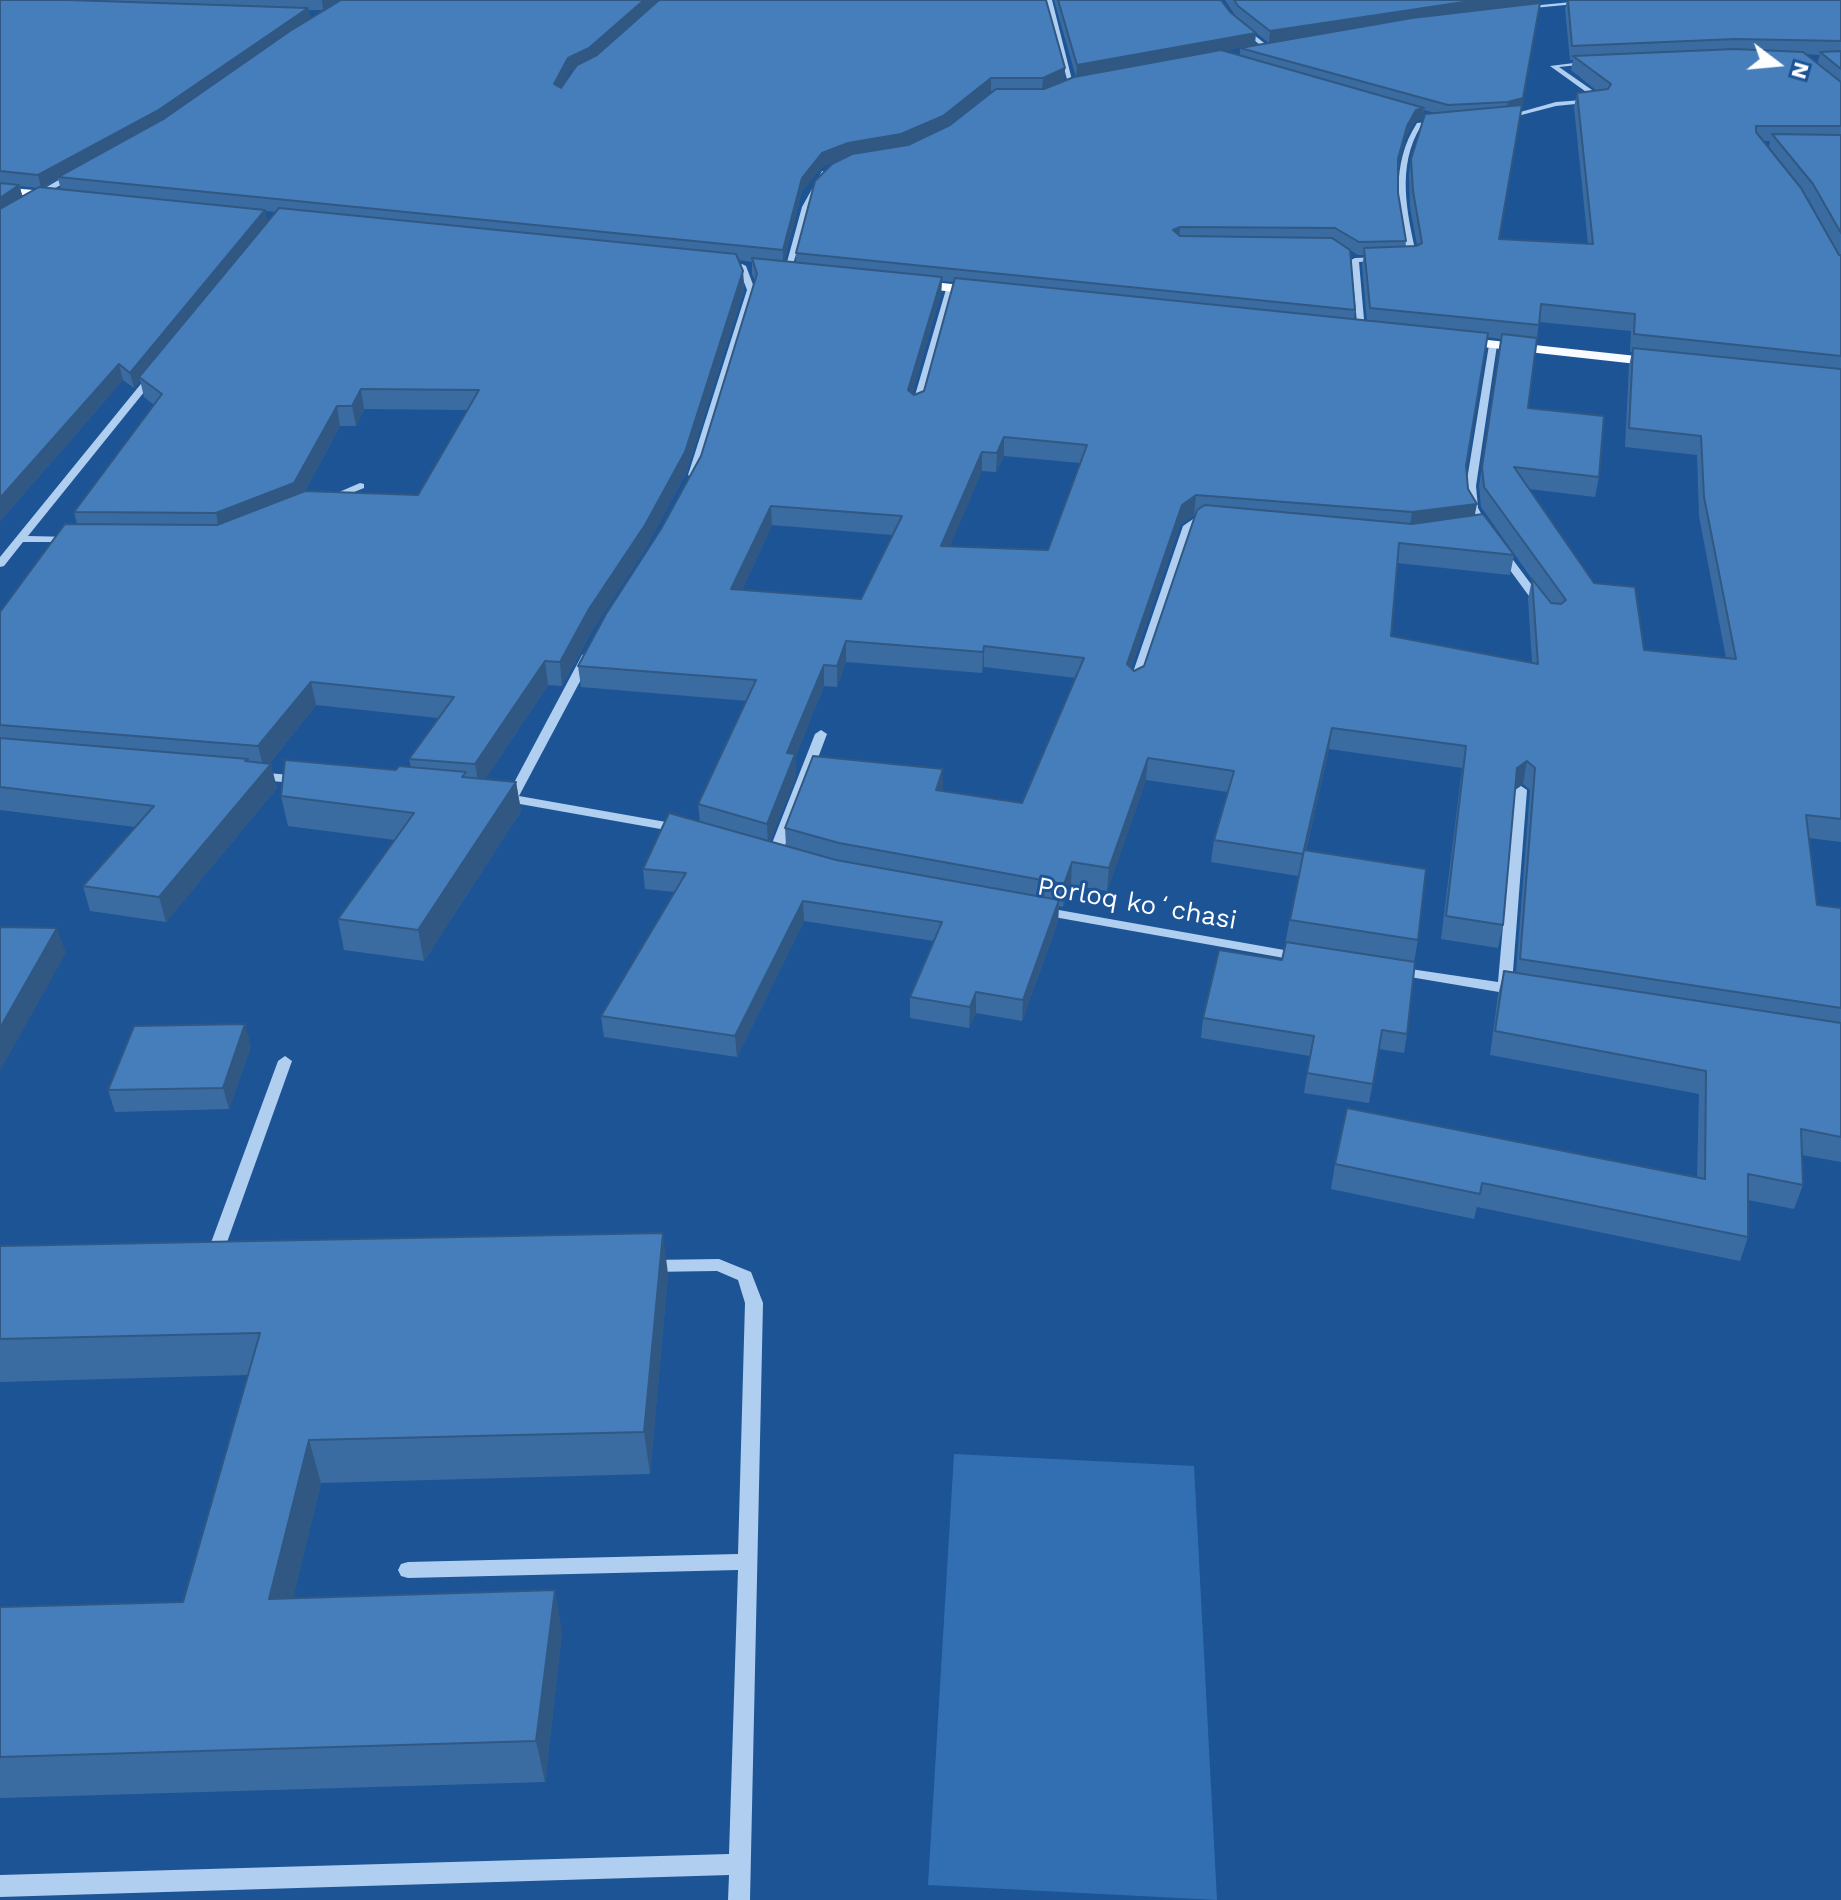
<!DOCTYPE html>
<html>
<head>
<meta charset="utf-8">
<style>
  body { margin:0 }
  #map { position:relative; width:1841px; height:1900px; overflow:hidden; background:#1d5495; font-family:"Work Sans",sans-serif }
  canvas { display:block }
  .north { position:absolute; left:1737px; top:24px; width:80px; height:80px; -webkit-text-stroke:6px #1d5495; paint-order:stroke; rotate:106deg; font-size:22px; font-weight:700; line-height:32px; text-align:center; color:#fff }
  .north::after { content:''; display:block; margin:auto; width:28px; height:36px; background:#fff; clip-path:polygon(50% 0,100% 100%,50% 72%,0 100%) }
</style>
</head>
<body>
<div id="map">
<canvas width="1841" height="1900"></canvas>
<div class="north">N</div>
</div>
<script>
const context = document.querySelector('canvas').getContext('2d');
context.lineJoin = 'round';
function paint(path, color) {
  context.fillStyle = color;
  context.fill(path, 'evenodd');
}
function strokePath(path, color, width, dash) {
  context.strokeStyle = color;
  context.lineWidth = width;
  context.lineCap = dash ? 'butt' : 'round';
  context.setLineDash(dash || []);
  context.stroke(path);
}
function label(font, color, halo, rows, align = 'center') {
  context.font = font + ' "Work Sans",sans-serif';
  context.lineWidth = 6;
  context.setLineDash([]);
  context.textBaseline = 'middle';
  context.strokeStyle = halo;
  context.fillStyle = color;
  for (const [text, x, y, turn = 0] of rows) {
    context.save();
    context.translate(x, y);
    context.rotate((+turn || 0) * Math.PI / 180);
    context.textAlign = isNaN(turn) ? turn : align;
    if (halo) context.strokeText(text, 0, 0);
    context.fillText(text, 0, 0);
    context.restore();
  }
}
paint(new Path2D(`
  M 954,1454 L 1194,1466 L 1217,1900 L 928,1885 Z`), '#316fb2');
paint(new Path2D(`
  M 1046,0 L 1052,0 L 1073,84 L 1068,83 Z
  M 1215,0 L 1221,0 L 1235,20 L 1268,46 L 1268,48 L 1264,48 L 1231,22 Z
  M 1592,0 L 1618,0 L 1523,9 L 1520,7 Z
  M 1590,61 L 1588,64 L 1559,67 L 1605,99 L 1605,101 L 1556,106 L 1502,120 L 1499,118 L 1556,102 L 1596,99 L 1550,66 Z
  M 1440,121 L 1440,123 L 1421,126 C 1396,167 1407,213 1417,258 L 1413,260 L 1404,260 L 1404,256 L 1408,256 C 1398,209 1390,165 1417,123 Z
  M 822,171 L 829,173 L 810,207 L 791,271 L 784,273 L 802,207 Z
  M 72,172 L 79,174 L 37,199 L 30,197 Z
  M 1379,257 L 1383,259 L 1382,261 L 1359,262 L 1365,331 L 1358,333 L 1351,260 L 1355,258 Z
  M 742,264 L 746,266 L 755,290 L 698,475 L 693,478 L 688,475 L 747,290 L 738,266 Z
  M 947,286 L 954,288 L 921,409 L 913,411 L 911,409 Z
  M 1493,342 L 1497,345 L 1476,486 L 1478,508 L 1489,528 L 1481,531 L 1476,528 L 1478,526 L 1468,508 L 1466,486 L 1489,345 Z
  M 149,374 L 157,376 L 28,536 L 71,537 L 76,540 L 75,542 L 23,542 L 4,566 L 0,567 L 0,557 Z
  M 360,483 L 364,484 L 364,488 L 332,501 L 323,499 Z
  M 1210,516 L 1215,519 L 1214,521 L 1202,522 L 1193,528 L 1141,684 L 1139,686 L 1131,686 L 1129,684 L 1183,526 L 1196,517 Z
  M 1501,548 L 1505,549 L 1545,603 L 1545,607 L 1537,607 L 1496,551 Z
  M 588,652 L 594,655 L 519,796 L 683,825 L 688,826 L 689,829 L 688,832 L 683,833 L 503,801 L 497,797 L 499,794 L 508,794 L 582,655 Z
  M 821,730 L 827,734 L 781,856 L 774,860 L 769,859 L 767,856 L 815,734 Z
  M 255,772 L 303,776 L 309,780 L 303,784 L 251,779 L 249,776 Z
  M 1521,786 L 1527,790 L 1512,984 L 1524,987 L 1526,990 L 1524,993 L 1505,993 L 1392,974 L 1390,971 L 1397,967 L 1498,982 L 1515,790 Z
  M 1042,907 L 1301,953 L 1308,957 L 1301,961 L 1037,914 L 1035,911 L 1037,908 Z
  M 285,1056 L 292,1061 L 221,1259 L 219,1263 L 213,1265 L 207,1263 L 205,1259 L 278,1061 Z
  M 719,1259 L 751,1272 L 763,1303 L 750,1900 L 728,1900 L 729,1875 L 0,1897 L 0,1875 L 729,1854 L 738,1570 L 408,1578 L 401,1576 L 398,1570 L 401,1564 L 408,1562 L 738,1554 L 745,1303 L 738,1280 L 717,1271 L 649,1272 L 643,1270 L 641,1266 L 643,1262 L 649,1260 Z`), '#b0ceef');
paint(new Path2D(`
  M 0,187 L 56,192 L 61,195 L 56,198 L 0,193 Z
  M 915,280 L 979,287 L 985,291 L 979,295 L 911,287 L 909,284 Z
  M 1460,337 L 1655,358 L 1661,362 L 1655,366 L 1456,344 L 1454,341 Z`), '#f8fbff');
paint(new Path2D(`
  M 0,0 L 658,0 L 596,56 L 1065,68 L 1064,80 L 1048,88 L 1076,77 L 1054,0 L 1221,0 L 1255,45 L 1269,43 L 1237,18 L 1225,0 L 1540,0 L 1540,2 L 1500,8 L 1540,3 L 1499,239 L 1588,244 L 1574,107 L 1577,93 L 1597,91 L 1571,70 L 1573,60 L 1570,60 L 1565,9 L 1567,0 L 1841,0 L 1841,842 L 1808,838 L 1817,905 L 1841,908 L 1841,1162 L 1802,1155 L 1803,1185 L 1794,1209 L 1748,1200 L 1748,1237 L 1740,1261 L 1477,1207 L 1474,1219 L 1331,1189 L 1335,1164 L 1697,1178 L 1699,1094 L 1490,1055 L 1498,995 L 1504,971 L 1516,973 L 1530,790 L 1523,784 L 1515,788 L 1503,925 L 1498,948 L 1441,939 L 1462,768 L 1329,749 L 1306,851 L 1418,940 L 1414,962 L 1407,1034 L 1404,1053 L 1379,1049 L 1369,1103 L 1304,1093 L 1310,1056 L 1201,1038 L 1203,1018 L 1282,960 L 1298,876 L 1211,862 L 1214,840 L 1228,792 L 1146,780 L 1107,891 L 1071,885 L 1063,907 L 1059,906 L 1058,921 L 1022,1021 L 976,1013 L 969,1028 L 910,1018 L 910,997 L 934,941 L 804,921 L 737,1057 L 604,1037 L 601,1016 L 675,892 L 645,889 L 643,869 L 700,822 L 698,804 L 747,701 L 581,687 L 578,666 L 661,529 L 701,456 L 755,281 L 752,274 L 752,262 L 739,260 L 743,271 L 744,290 L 686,473 L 647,546 L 592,631 L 562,686 L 548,685 L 485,779 L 516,782 L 521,811 L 424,961 L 344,950 L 338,919 L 395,840 L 288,826 L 281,796 L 411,767 L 409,759 L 438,718 L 316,705 L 269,764 L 277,788 L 166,922 L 90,911 L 83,886 L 135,827 L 0,810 L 0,612 L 77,524 L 74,512 L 154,405 L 144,397 L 140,380 L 134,388 L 123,380 L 0,521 ZM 308,10 L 323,10 L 310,19 ZM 1237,48 L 1240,48 L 1240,56 L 1223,51 ZM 1806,54 L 1820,55 L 1817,63 ZM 575,68 L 561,88 L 560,88 L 570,70 ZM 991,91 L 994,91 L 950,125 L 945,127 ZM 1424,110 L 1435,113 L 1411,159 L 1409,174 L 1410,207 L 1417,245 L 1405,247 L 1406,241 L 1398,193 L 1398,165 L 1406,137 L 1414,122 L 1422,119 ZM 1764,141 L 1770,141 L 1769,147 ZM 843,158 L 796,253 L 796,262 L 784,261 L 802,191 L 823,166 ZM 58,179 L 61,189 L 44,187 L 48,185 ZM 20,186 L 37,188 L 22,196 ZM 1804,194 L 1809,200 L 1839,255 ZM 265,211 L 276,212 L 267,222 ZM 1350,250 L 1358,255 L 1364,255 L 1362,265 L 1367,321 L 1354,319 L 1355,310 ZM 942,281 L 954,282 L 924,391 L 914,395 L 912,394 L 941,294 ZM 1539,322 L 1631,331 L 1630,352 L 1632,352 L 1629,366 L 1625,447 L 1697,455 L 1699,516 L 1726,658 L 1644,650 L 1594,583 L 1529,489 L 1595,497 L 1599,477 L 1528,408 ZM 1487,337 L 1501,339 L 1479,486 L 1481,507 L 1532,579 L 1528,599 L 1532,662 L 1391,636 L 1397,563 L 1510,575 L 1514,555 L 1475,516 L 1468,489 L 1466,466 ZM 364,409 L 467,410 L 418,495 L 305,491 L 340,426 L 356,426 ZM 1004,456 L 1080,463 L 1048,550 L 949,547 L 982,471 L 996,472 ZM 1194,515 L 1196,515 L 1144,666 L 1134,671 L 1131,668 L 1180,525 ZM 772,525 L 892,535 L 861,599 L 742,590 ZM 846,662 L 982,673 L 984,667 L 1076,678 L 1022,803 L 943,791 L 785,828 L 786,846 L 770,841 L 796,776 L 795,758 L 824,686 L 837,687 Z
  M 251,1046 L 229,1109 L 115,1112 L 108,1090 Z
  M 0,1246 L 668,1274 L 650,1474 L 321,1483 L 293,1598 L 562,1632 L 545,1782 L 0,1798 L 0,1607 L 183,1602 L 248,1375 L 0,1382 Z`), '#3b6ca1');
paint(new Path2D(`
  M 322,0 L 342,0 L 323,10 Z
  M 644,0 L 658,0 L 590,60 L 570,70 L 555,97 L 554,84 L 568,58 Z
  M 1477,0 L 1540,0 L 1540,2 L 1269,43 L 1270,31 Z
  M 308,8 L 310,20 L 159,123 L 58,177 L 58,179 L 41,188 L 38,175 Z
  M 1256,33 L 1255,45 L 1076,78 L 1077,65 Z
  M 1065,68 L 1064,80 L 1042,90 L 1043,78 Z
  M 991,78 L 991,91 L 942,129 L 901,147 L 848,156 L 823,166 L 802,191 L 783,265 L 783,250 L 802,178 L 822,153 Z
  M 1523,98 L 1522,109 L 1506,113 L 1508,102 Z
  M 1424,108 L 1422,119 L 1414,122 L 1406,137 L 1397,171 L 1398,159 L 1407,126 L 1416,110 Z
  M 19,185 L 23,198 L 0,214 L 0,198 Z
  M 265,210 L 268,224 L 139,377 L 140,380 L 134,388 L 130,373 Z
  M 1180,227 L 1179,239 L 1173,230 Z
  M 743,271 L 744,290 L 686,473 L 647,546 L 592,631 L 562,686 L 560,662 Z
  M 942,277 L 941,294 L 908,408 L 908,390 Z
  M 119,364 L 123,380 L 0,521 L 0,498 Z
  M 361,389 L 364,409 L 356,426 L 352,406 Z
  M 337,406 L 340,426 L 298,504 L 220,535 L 216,513 Z
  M 1004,437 L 1004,456 L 996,472 L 997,453 Z
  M 982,452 L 982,471 L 941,567 L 941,546 Z
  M 1196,495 L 1194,515 L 1180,525 L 1125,685 L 1127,664 L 1182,505 Z
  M 1477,504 L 1473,524 L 1409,532 L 1412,512 Z
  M 771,506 L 772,525 L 733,610 L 731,589 Z
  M 846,641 L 846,662 L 837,687 L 837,666 Z
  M 984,646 L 984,667 L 982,673 L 983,652 Z
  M 545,661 L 548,685 L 479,788 L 475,764 Z
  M 824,665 L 824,686 L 795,758 L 796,776 L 768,846 L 767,824 L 787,753 Z
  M 311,682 L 316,705 L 264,770 L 258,746 Z
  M 1332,728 L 1329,749 L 1300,876 L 1303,854 Z
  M 1148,758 L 1146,780 L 1107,891 L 1109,868 Z
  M 1527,761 L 1523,784 L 1512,790 L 1517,768 Z
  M 271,764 L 277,788 L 166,922 L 159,897 Z
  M 943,769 L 943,791 L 936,790 Z
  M 516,782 L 521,811 L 424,961 L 418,930 Z
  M 1072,862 L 1071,885 L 1063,907 L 1064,884 Z
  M 1059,900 L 1058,921 L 1022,1021 L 1023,1000 Z
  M 803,901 L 804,921 L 737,1057 L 735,1036 Z
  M 57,928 L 66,953 L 0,1071 L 0,1028 Z
  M 976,992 L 976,1013 L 969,1028 L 970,1007 Z
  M 245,1024 L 251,1046 L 229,1109 L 223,1088 Z
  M 663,1233 L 668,1274 L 650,1474 L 644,1432 Z
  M 309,1440 L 321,1483 L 283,1641 L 269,1599 Z
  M 555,1590 L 562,1632 L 545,1782 L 536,1741 Z`), '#305883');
const building = new Path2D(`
  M 0,0 L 69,0 L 308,8 L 157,111 L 38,175 L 0,171 Z
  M 341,0 L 644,0 L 589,48 L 568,58 L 554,84 L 561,88 L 577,65 L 597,55 L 659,0 L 1046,0 L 1065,68 L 1043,78 L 991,78 L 943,116 L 901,134 L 848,143 L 822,153 L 802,178 L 783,250 L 58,177 L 165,118 L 290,31 Z
  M 1058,0 L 1221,0 L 1230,12 L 1256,33 L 1077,65 Z
  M 1234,0 L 1477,0 L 1270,31 L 1238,6 Z
  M 1568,0 L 1841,0 L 1841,41 L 1735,39 L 1572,46 Z
  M 1540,3 L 1523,98 L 1508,102 L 1448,105 L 1240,48 L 1412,18 Z
  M 1735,49 L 1803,52 L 1841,82 L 1841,126 L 1756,126 L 1756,132 L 1801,188 L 1839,255 L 1841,255 L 1841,356 L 1634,334 L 1635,314 L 1541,304 L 1539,325 L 1370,308 L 1364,248 L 1416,246 L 1422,243 L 1413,191 L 1411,159 L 1425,114 L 1522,105 L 1499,239 L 1593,244 L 1577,93 L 1608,89 L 1611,84 L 1573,56 Z
  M 1221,50 L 1424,108 L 1416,110 L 1407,126 L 1398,159 L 1398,193 L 1406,241 L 1359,242 L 1335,228 L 1180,227 L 1173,230 L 1180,236 L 1332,238 L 1350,250 L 1355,310 L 796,253 L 815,181 L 832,164 L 852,154 L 908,145 L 950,125 L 996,89 L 1044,89 L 1074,77 Z
  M 1841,51 L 1841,69 L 1820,52 Z
  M 1772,134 L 1841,135 L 1841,233 L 1813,184 Z
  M 0,183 L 19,185 L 0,198 Z
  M 39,187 L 265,210 L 130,373 L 119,364 L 0,498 L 0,209 Z
  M 279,208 L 736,254 L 743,271 L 685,452 L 645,525 L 589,609 L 560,662 L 545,661 L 475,764 L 409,759 L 454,697 L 311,682 L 258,746 L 0,725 L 0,612 L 65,524 L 217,525 L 305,491 L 418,495 L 479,390 L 361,389 L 352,406 L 337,406 L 294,483 L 216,513 L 74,512 L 162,394 L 139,377 Z
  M 752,258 L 942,277 L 908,390 L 914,395 L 924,391 L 955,278 L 1488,333 L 1466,466 L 1468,489 L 1477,504 L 1412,512 L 1196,495 L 1182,505 L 1127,664 L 1134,671 L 1144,666 L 1197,510 L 1205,505 L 1412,524 L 1483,514 L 1514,555 L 1399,543 L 1391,636 L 1538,664 L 1532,579 L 1551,603 L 1561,604 L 1566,600 L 1484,487 L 1482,467 L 1502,334 L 1537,338 L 1528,408 L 1604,416 L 1599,477 L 1514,467 L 1594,583 L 1635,587 L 1644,650 L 1736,659 L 1704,497 L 1701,436 L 1629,428 L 1633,348 L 1841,369 L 1841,819 L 1806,815 L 1817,905 L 1841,908 L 1841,1008 L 1520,959 L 1535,768 L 1527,761 L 1517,768 L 1503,925 L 1446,916 L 1466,746 L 1332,728 L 1303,854 L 1214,840 L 1234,771 L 1148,758 L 1109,868 L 1072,862 L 1064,884 L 839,843 L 785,828 L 813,756 L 943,769 L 936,790 L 1022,803 L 1084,658 L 984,646 L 983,652 L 846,641 L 837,666 L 824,665 L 787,753 L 795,754 L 767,824 L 698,804 L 756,680 L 578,666 L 606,614 L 661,529 L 701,456 L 757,274 ZM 1004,437 L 1087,445 L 1048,550 L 941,546 L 982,452 L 997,453 ZM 771,506 L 902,516 L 861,599 L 731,589 Z
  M 0,738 L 248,759 L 245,761 L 271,764 L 159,897 L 83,886 L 154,806 L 0,787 Z
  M 285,760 L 396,770 L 399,766 L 466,772 L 462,777 L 516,782 L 418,930 L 338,919 L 414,813 L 281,796 Z
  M 669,813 L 836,860 L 1059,900 L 1023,1000 L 976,992 L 970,1007 L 910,997 L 942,922 L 803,901 L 735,1036 L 601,1016 L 686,873 L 643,869 Z
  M 1304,850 L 1426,869 L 1418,940 L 1290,920 Z
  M 0,927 L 57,928 L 0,1028 Z
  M 1286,942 L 1415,962 L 1407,1034 L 1382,1030 L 1373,1084 L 1307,1073 L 1314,1036 L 1203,1018 L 1219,950 L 1282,960 Z
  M 1504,971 L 1841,1023 L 1841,1137 L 1801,1129 L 1803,1185 L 1748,1174 L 1748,1237 L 1482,1183 L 1480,1194 L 1335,1164 L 1347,1108 L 1705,1179 L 1706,1071 L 1495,1031 Z
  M 245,1024 L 223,1088 L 108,1090 L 134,1026 Z
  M 663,1233 L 644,1432 L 309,1440 L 269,1599 L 555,1590 L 536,1741 L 0,1757 L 0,1607 L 183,1602 L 260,1333 L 0,1339 L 0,1246 Z`);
paint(building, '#457ebb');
strokePath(building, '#305883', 2);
label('26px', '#fff', '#1d5495', [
  ["Porloq koʻchasi",1137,904,10]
]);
</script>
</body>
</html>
